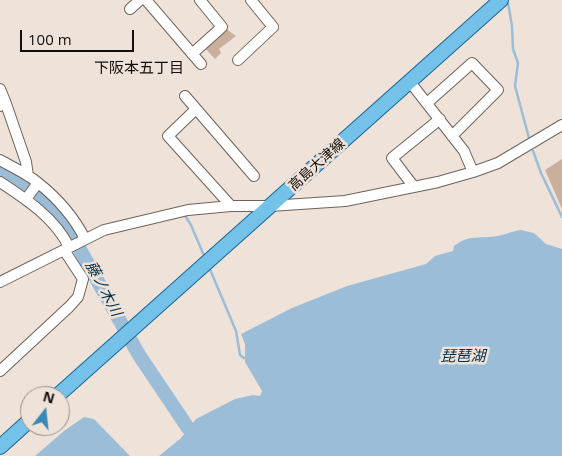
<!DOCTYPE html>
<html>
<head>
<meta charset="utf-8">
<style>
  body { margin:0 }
  #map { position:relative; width:562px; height:456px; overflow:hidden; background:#efe3d9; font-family:"Open Sans",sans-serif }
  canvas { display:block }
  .north { position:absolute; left:20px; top:386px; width:50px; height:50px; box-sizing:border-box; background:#efe3d9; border:1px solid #978e87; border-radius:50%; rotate:16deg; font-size:14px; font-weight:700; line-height:20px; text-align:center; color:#120e0b }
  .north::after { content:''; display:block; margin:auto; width:18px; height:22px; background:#3a87ba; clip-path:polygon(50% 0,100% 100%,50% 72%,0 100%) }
  .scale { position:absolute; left:20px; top:30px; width:114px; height:22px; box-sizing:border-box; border:2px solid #120e0b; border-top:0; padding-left:6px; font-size:15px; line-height:18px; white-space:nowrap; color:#120e0b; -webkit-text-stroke:4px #efe3d9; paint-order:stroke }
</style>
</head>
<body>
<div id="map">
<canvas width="562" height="456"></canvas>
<div class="north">N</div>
<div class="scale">100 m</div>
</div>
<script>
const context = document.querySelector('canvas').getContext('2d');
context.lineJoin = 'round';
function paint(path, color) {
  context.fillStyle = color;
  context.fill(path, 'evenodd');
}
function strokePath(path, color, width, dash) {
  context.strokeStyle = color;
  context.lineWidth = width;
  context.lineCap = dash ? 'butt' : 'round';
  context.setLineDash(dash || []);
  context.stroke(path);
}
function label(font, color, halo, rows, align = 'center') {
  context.font = font + ' "Open Sans","Noto Sans JP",sans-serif';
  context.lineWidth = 5;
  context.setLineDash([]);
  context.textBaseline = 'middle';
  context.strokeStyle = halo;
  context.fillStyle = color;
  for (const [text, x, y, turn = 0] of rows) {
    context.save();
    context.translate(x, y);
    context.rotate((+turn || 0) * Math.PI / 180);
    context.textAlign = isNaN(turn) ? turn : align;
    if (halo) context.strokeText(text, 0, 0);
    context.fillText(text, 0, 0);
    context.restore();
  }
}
paint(new Path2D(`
  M 225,28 L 236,36 L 219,49 L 221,53 L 215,59 L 204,47 Z
  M 562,159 L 562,209 L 545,170 Z`), '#c9b09d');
paint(new Path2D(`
  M 521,230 L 534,233 L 546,244 L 562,249 L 562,456 L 159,456 L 181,438 L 196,419 L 235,399 L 253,395 L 260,396 L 262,391 L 245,362 L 245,344 L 241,334 L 292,308 L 347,286 L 426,264 L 435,256 L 453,251 L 454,246 C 469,234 480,239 497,236 C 505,235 512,231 521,230 Z
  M 84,417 L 94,419 L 130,456 L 35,456 L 64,431 Z`), '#9bbdd7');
strokePath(new Path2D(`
  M 508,3 L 512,26 L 513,49 L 518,63 L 515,86 L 529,138
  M 533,151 L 541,173 L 562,217
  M 184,214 L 191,225 L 205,258
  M 209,267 L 236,331 L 240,355 L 244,358`), '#9bbdd7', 2.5);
strokePath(new Path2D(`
  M 0,169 L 36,190 L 69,225 L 78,246 L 139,355 L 188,428 L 223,456`), '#9bbdd7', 14);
const minor = new Path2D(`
  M 146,0 L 201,64
  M 130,9 L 140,0
  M 192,54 L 222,27 L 200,0
  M 238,60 L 273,27 L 251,0
  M 410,82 L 464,151 L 473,172
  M 0,89 L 5,101
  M 185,96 L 254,176
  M 427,103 L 472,63 L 498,90 L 452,136
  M 0,106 L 5,101 L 26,162 L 28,176
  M 196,109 L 168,136 L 231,206
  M 0,160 C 12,167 26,173 37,182 C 56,197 74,217 85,239
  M 0,182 C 26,199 55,218 69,247
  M 414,187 L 392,158 L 440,119
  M 26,199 L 38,183
  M 0,282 L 104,230 L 188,210 L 231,206 L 270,206 L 345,201 L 438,182 L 473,172 L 498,163 L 562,125
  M 0,371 L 69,307 L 78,297 L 83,279 L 64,250`);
const major = new Path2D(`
  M 57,396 L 501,0
  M 0,447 L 30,420`);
strokePath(minor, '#6d635a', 12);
strokePath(major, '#166793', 16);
strokePath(minor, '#fff', 10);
strokePath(major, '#74c1ea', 14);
label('14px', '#120e0b', '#efe3d9', [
  ["高島大津線",317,165,-42]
]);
label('15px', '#120e0b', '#efe3d9', [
  ["下阪本五丁目",139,69]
]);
label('italic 15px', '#002d47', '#efe3d9', [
  ["藤ノ木川",103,289,62],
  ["琵琶湖",463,357]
]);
</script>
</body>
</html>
